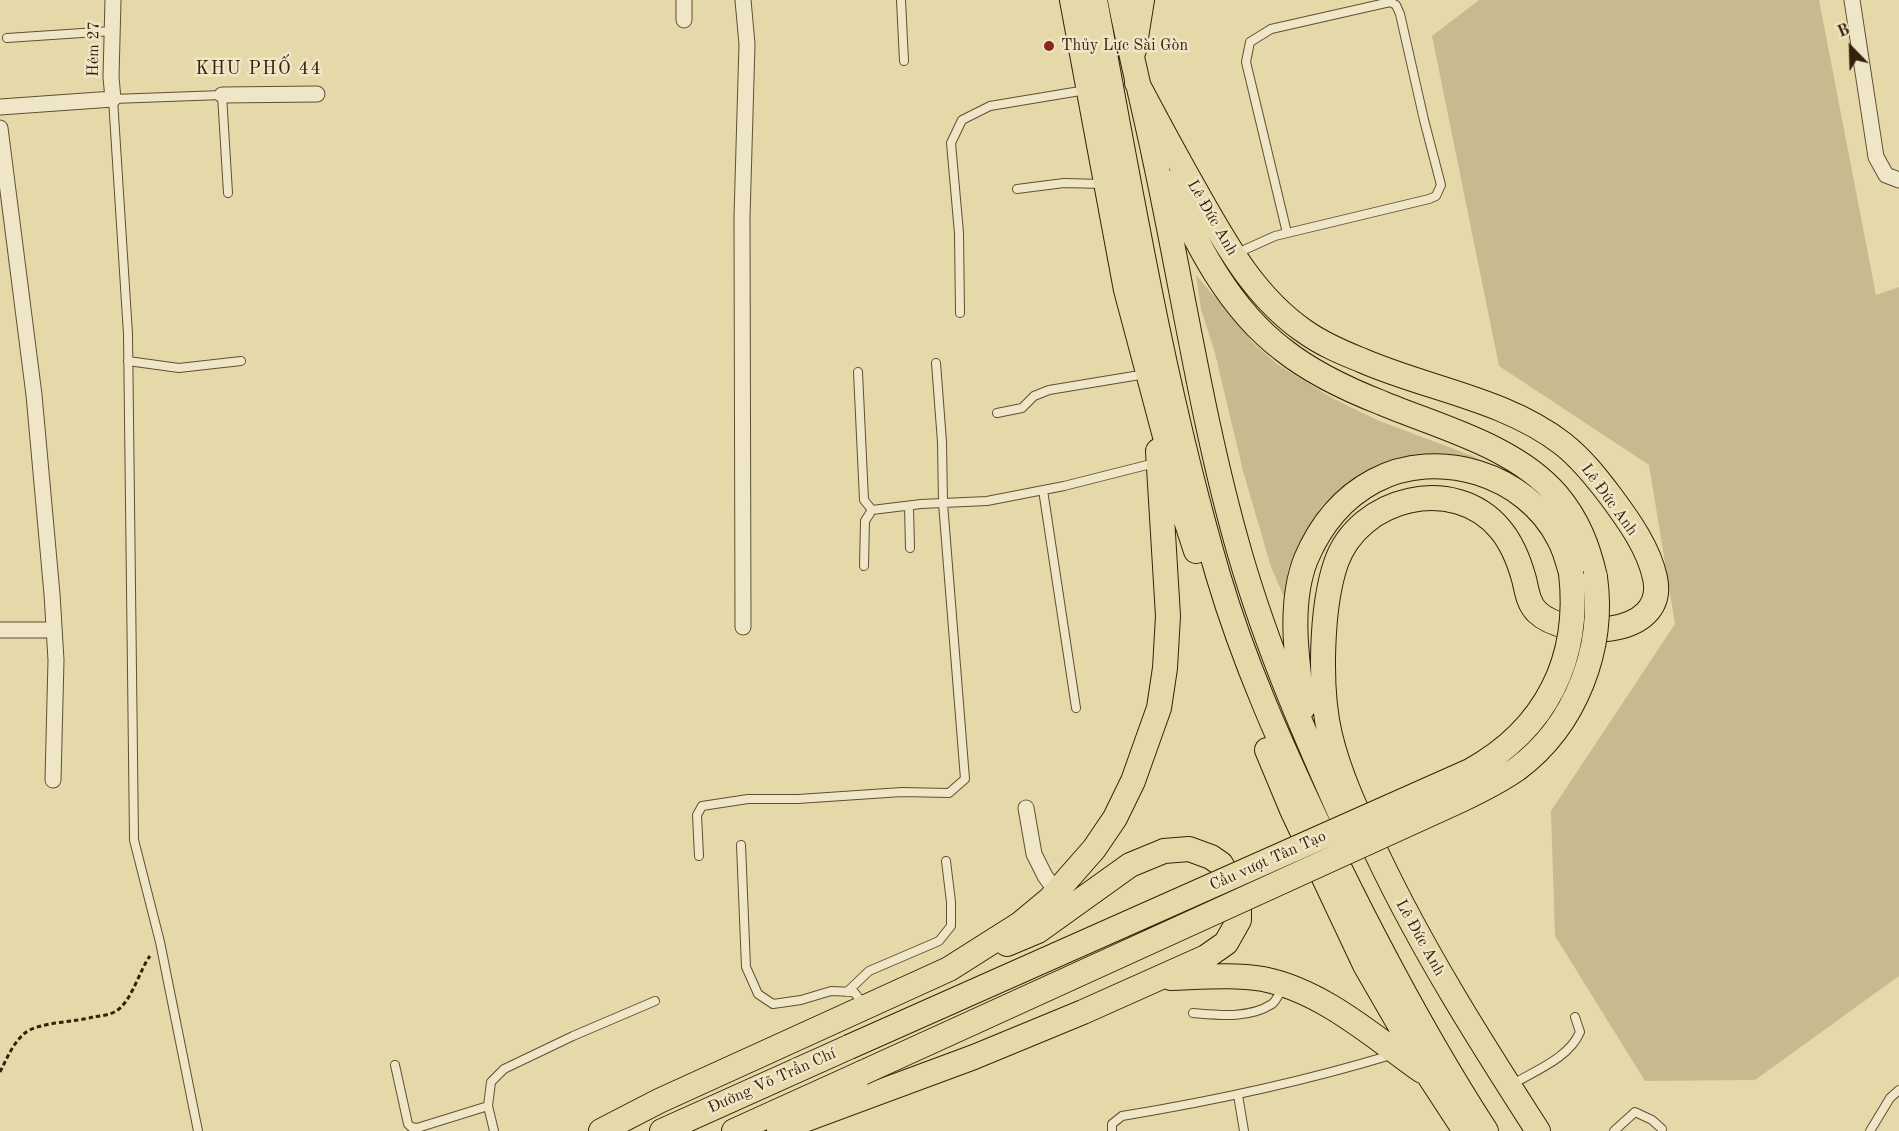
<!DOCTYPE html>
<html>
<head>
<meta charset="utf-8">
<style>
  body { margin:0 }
  #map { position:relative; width:1899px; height:1131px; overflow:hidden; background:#e6d9a9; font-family:"Old Standard TT",serif }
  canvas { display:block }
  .north { position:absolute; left:1821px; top:18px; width:60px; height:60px; -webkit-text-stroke:4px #efe6c7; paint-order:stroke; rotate:337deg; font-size:16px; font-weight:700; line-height:24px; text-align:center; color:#34210a }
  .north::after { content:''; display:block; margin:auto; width:21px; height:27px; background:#34210a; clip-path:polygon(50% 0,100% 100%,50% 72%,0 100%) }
</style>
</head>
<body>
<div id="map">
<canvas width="1899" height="1131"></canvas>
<div class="north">B</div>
</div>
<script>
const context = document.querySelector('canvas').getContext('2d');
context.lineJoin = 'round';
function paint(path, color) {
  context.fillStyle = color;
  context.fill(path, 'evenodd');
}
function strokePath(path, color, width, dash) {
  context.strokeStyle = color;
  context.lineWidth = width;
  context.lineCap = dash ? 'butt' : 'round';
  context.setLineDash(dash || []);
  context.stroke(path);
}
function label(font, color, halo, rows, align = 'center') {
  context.font = font + ' "Old Standard TT",serif';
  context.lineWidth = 5;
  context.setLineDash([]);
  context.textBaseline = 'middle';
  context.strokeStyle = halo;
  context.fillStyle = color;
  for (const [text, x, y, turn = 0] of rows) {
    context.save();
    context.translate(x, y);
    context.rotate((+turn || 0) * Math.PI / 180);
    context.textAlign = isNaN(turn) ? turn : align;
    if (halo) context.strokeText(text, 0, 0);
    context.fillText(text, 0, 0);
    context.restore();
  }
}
paint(new Path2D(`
  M 1479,0 L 1819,0 L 1876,295 L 1899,287 L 1899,976 L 1755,1080 L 1645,1081 L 1555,936 L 1551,811 L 1675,624 L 1649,465 L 1499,366 L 1432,36 Z
  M 1196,275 L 1213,295 L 1235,316 L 1251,341 L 1277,364 L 1332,398 L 1377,420 L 1475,457 L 1523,486 L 1503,475 L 1358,479 L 1323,504 L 1302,538 L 1289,566 L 1284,597 L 1271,567 L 1243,471 L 1215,353 L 1201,309 Z`), '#c8ba8e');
const service = new Path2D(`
  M 901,0 L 904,61
  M 7,38 L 112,31
  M 1017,189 L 1064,183 L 1104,184
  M 1235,254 L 1275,236 L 1429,199 L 1436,196 L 1441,185 L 1424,120 L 1400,14 L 1396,5 L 1390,2 L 1271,29 L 1250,42 L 1246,62 L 1287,233
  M 960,313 L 959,233 L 951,143 L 962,120 L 990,106 L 1086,90
  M 128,361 L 179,368 L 241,361
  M 858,372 L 864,500 L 872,510 L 921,504 L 987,501 L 1064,486 L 1155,463
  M 997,413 L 1022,408 L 1034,396 L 1049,390 L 1146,374
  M 1043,490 L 1076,708
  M 909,506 L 910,548
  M 864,566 L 865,521 L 872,510
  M 741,845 L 746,967 L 758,994 L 773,1004 L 801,1000 L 831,991 L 854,992 L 864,1005
  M 699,856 L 697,815 L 702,806 L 748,799 L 798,799 L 902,792 L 949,793 L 965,779 L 943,503 L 942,442 L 936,363
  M 847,992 L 869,971 L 939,941 L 951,926 L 951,902 L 946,861
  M 1193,1013 C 1218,1015 1249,1019 1272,1004 C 1276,1001 1279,994 1282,989
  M 395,1065 L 408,1124 L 411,1127 L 417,1128 L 488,1106
  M 1513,1084 C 1536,1070 1569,1058 1580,1032 L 1575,1017
  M 1238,1095 L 1244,1131
  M 198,1131 L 160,942 L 134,840 L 128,334 L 113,99 L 222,95 L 228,193
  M 494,1131 L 488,1106 L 491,1082 L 504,1069 L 573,1036 L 655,1001
  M 1112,1131 L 1112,1124 L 1122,1116 C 1213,1101 1302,1082 1391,1055
  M 1614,1131 L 1635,1112 L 1652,1120 L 1662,1129
  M 1870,1131 L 1890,1098 L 1899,1090`);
const minor = new Path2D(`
  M 684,0 L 684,20
  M 743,0 L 747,44 L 742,217 L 743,627
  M 1852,0 L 1876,157 L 1886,175 L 1899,180
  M 222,95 L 317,94
  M 0,107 L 113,99 L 111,77 L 113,0
  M 0,128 L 34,395 L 52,594 L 56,660 L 53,780
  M 0,630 L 54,630
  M 1026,808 L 1034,854 L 1045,876 L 1056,891`);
const trunk = new Path2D(`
  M 1072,0 L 1126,290 L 1171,459 L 1182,508 L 1196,551
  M 1095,0 C 1131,193 1163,387 1218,575 C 1244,663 1281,745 1320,828 C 1370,932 1423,1034 1486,1131
  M 1120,0 C 1130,52 1143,103 1154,155 C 1183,288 1202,423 1240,554 C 1268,651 1308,742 1349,833
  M 1134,50 L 1142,0
  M 1137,83 C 1157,121 1177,158 1198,195 C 1227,246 1255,297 1304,331 C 1322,344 1341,352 1361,360 C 1427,389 1505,399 1563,444 C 1582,459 1597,478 1612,498 C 1629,521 1649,549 1655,578 C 1668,639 1566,640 1537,612 C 1528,603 1527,591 1524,579 C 1519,561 1512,543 1500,529 C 1454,474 1359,497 1336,563 C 1321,607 1319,689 1330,735 C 1340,777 1359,816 1377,854 C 1423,951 1480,1041 1538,1131
  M 1167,182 C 1197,243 1227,307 1282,349 C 1312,373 1346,389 1382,403 C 1439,427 1515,446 1557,495 C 1578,520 1588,546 1595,577
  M 1303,708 C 1297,661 1288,604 1306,559 C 1320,526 1342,498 1374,481 C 1438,447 1526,474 1559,539 C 1565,550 1568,562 1571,573
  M 1267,750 L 1292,810 L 1365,965 L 1429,1076 L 1465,1131
  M 1171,978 C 1201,977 1234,974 1263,979 C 1323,991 1374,1037 1422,1071
  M 601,1131 L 659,1101 L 949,969 L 1020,924 L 1050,899 L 1094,849 L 1115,818 L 1133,781 L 1159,708 L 1165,668 L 1168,616 L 1158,451
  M 662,1131 L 849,1047
  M 734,1131 L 862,1073
  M 779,1131 L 796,1123 L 974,1057 L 1083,1012 L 1206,957 L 1226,943 L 1239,920 L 1239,908 L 1234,886 L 1221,864 L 1211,857 L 1189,849 L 1164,851 L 1130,865 L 1038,931 L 1007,944`);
strokePath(service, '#604f32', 10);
strokePath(minor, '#604f32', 17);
strokePath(trunk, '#34210a', 26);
strokePath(new Path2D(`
  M 0,1072 C 7,1058 13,1043 25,1033 C 38,1022 77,1022 93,1017 C 100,1016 110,1015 116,1011 C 131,1003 140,969 150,956`), '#34210a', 3, [4.5, 3]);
strokePath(service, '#efe6c7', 8);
strokePath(minor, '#efe6c7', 15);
strokePath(trunk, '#e6d9a9', 24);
const trunkBridge = new Path2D(`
  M 849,1047 L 1470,771 C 1546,729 1581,659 1571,573
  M 862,1073 L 1461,800 C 1480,791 1500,781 1517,769 C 1576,725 1605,648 1595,577`);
strokePath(trunkBridge, '#34210a', 26, []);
strokePath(trunkBridge, '#e6d9a9', 24);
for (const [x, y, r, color] of [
  [1049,46,6,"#8f2418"]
]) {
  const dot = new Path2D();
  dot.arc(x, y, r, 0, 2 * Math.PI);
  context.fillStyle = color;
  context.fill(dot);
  strokePath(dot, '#efe6c7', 2);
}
label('16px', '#34210a', '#efe6c7', [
  ["Thủy Lực Sài Gòn",1061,46]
], 'left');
label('16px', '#34210a', '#efe6c7', [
  ["Hẻm 27",94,49,-89],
  ["Lê Đức Anh",1212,218,60],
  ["Lê Đức Anh",1609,500,54],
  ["Cầu vượt Tân Tạo",1268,861,-24],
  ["Lê Đức Anh",1420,938,61],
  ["Đường Võ Trần Chí",772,1081,-24]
]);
context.letterSpacing = '1.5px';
label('18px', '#34210a', '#efe6c7', [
  ["KHU PHỐ 44",259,69]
]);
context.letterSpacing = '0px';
</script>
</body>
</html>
